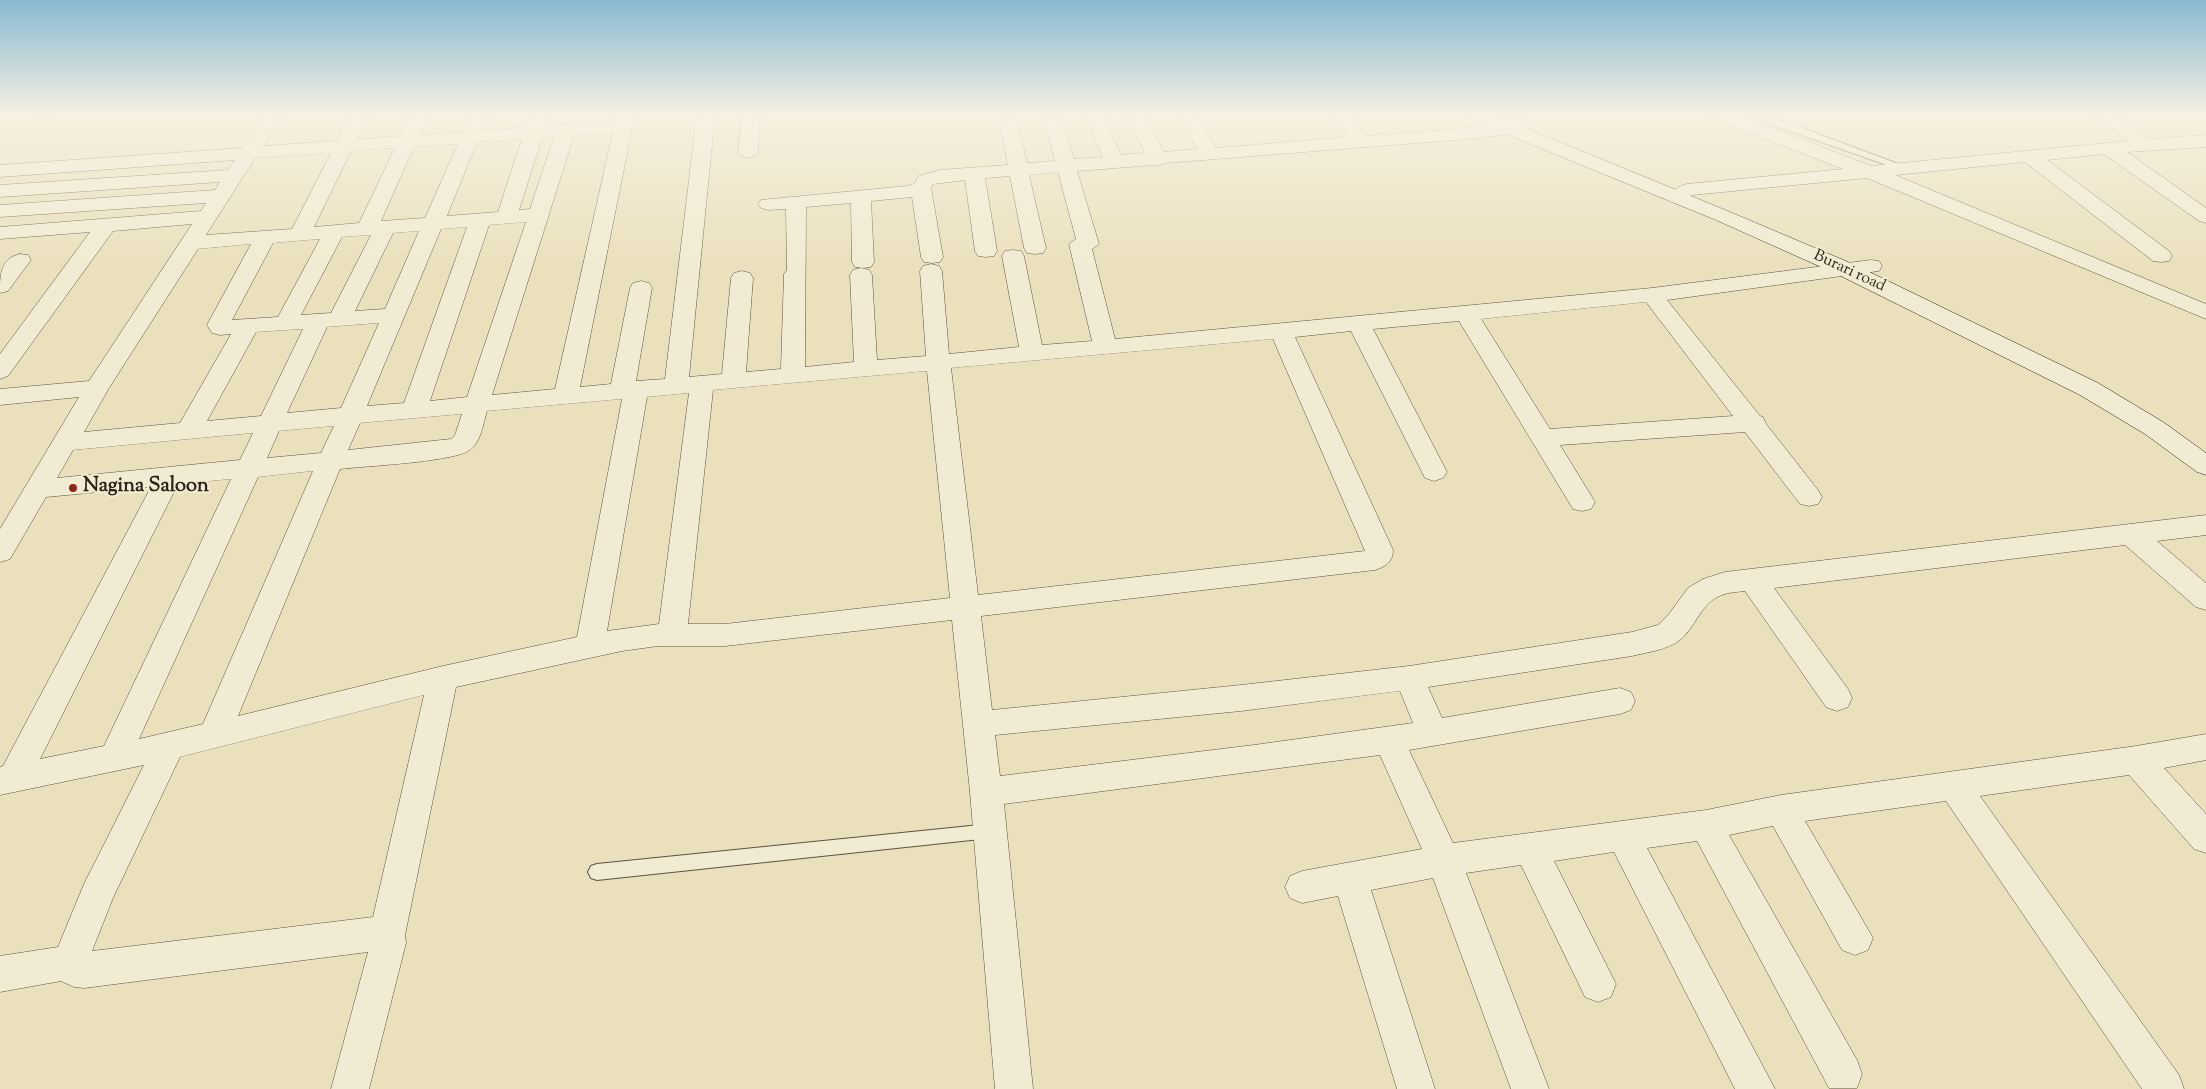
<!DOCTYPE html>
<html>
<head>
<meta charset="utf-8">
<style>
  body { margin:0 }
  canvas { display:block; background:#eae0bc }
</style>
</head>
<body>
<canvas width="2206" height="1089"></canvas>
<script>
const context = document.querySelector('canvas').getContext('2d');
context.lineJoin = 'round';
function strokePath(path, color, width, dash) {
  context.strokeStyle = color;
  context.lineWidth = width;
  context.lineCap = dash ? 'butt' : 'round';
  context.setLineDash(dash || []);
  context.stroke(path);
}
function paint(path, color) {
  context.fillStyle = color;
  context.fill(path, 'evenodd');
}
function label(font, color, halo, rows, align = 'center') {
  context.font = font + ' "Sorts Mill Goudy",serif';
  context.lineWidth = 4.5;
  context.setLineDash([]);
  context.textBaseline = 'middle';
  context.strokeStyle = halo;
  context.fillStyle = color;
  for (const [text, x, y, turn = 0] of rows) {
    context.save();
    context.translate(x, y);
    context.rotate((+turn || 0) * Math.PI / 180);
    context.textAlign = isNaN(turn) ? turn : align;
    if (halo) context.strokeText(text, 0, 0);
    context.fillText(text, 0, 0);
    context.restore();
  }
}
const lane = new Path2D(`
  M 1752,114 L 1764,114 L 1912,169 L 1910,171 L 1904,171 L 1767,123 Z
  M 990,824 L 996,826 L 998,831 L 996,836 L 990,838 L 597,880 L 591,878 L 588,872 L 591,866 L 597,864 Z`);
const street = new Path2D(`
  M 0,114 L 49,114 L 47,118 L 0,124 Z
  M 265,114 L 283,114 L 263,146 L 337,141 L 351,114 L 369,114 L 357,140 L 400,136 L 411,114 L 429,114 L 420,135 L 463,132 L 471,114 L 489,114 L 482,131 L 526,127 L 532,114 L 546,114 L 548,117 L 545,126 L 615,121 L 617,114 L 635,114 L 580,387 L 611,384 L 630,288 L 633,283 L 641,281 L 649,283 L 652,288 L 636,381 L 665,379 L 697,114 L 715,114 L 689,377 L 722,374 L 731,278 L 734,273 L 742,271 L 750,273 L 753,278 L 746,372 L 781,369 L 784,274 L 787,270 L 786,209 L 768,210 L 761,208 L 758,204 L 761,200 L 907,186 L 914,184 L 919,176 L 940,170 L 1008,165 L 1000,125 L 1002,121 L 1009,119 L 1016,121 L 1018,125 L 1027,163 L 1055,161 L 1045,123 L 1047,119 L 1054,117 L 1061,119 L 1063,123 L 1074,159 L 1103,157 L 1084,114 L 1102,114 L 1121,155 L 1145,153 L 1127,114 L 1145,114 L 1164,152 L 1197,149 L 1178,114 L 1196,114 L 1216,148 L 1348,137 L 1332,114 L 1351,114 L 1366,136 C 1404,133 1443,131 1481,126 C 1495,125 1513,116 1526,119 L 1528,123 C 1520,135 1495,135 1481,138 L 1165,163 L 1158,166 L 1153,165 L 1077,171 L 1099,244 L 1092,249 L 1115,339 L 1652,288 L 1871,260 L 1879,261 L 1882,266 L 1879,271 L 1871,272 L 1667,300 L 1760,416 L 1763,417 L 1766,424 L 1818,490 L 1822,497 L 1818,504 L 1809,506 L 1800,504 L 1745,432 L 1560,445 L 1595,502 L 1591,509 L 1582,511 L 1573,509 L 1459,321 L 1373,329 L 1447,472 L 1443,478 L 1434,481 L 1425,478 L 1351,331 L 1295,337 L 1393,550 C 1393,562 1385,567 1375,570 L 981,616 L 992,710 L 1241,685 L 1409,666 L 1632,632 L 1658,625 L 1669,614 L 1688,588 L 1703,579 L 1725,572 L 2206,515 L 2206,535 L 2157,541 L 2206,583 L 2206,610 L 2196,607 L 2125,545 L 1774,588 L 1848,689 L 1852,698 L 1848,707 L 1837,711 L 1826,707 L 1745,591 C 1738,592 1729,592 1722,595 C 1701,602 1696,627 1680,640 C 1667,650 1648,652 1632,656 L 1428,687 L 1442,718 L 1620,688 L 1631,692 L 1635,701 L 1631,710 L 1620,714 L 1409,750 L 1453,843 L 1706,810 L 1781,795 L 2136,746 L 2206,734 L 2206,760 L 2164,768 L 2206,814 L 2206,853 L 2194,849 L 2129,775 L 1980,796 L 2179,1075 L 2184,1089 L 2142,1089 L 1946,801 L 1805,821 L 1873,938 L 1868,950 L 1855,955 L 1842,950 L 1773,826 L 1729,835 L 1857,1060 L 1862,1074 L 1857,1088 L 1829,1088 L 1697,841 L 1647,848 L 1775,1089 L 1735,1089 L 1614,852 L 1554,861 L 1616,984 L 1611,997 L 1598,1002 L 1585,997 L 1521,865 L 1466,873 L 1549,1089 L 1511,1089 L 1433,878 L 1371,890 L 1435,1089 L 1397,1089 L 1338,896 L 1302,903 L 1290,898 L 1285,887 L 1290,876 L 1302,871 L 1422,849 L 1380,755 L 1004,804 L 1033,1089 L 995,1089 L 970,792 L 952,620 L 725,646 L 658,646 L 622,651 L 456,687 L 405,935 L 406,943 L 369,1089 L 331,1089 L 368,952 L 84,988 L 74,987 L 61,981 L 0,992 L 0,956 L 58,947 L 84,884 L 144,765 L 0,795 L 0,767 L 3,766 L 151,487 L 46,497 L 10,559 L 0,562 L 0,529 L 79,397 L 0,405 L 0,389 L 89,381 L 192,224 L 113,231 L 8,376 L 0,379 L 0,354 L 90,232 L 0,239 L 0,227 L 201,211 L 206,203 L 0,217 L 0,205 L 215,190 L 220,182 L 0,197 L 0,185 L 228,170 L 235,160 L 0,177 L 0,165 L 243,148 ZM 613,132 L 555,389 L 492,395 L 574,135 ZM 554,137 L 530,209 L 519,210 L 542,138 ZM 522,139 L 498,212 L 447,216 L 477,142 ZM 458,144 L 425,218 L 381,221 L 414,147 ZM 395,148 L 359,223 L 314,227 L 351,151 ZM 331,153 L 292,229 L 206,235 L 255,158 ZM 1058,172 L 1076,239 L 1069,244 L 1092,341 L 1042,345 L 1024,256 L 1021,251 L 1013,250 L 1005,251 L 1002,256 L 1019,347 L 949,354 L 942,271 L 939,266 L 931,264 L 923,266 L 920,271 L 926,356 L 877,360 L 872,275 L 869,270 L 861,268 L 853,270 L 850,275 L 854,362 L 805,367 L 806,207 L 851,203 L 852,262 L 855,267 L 863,268 L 871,267 L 874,262 L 871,201 L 912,197 L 921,257 L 924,262 L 932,263 L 940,262 L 943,257 L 931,188 L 933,184 L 965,180 L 975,251 L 978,256 L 986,257 L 994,256 L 997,251 L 985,178 L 1010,176 L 1024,248 L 1027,253 L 1035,254 L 1043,253 L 1046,248 L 1029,175 ZM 526,222 L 467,397 L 430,401 L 489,225 ZM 467,227 L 404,403 L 367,406 L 441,229 ZM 419,231 L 385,309 L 355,311 L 393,233 ZM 371,235 L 331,313 L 301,315 L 342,237 ZM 320,239 L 278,317 L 232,320 L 273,243 ZM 251,244 L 207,325 L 212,333 L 220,335 L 231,334 L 180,423 L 84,432 L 109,388 L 198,249 ZM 1646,302 L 1733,416 L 1550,429 L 1481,319 ZM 379,323 L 341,408 L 287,413 L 327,327 ZM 303,329 L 261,416 L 207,421 L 256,332 ZM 1273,339 L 1365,551 L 978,595 L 951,368 ZM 927,371 L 950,598 L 725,624 L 688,624 L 713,390 ZM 689,393 L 659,624 L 607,631 L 647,397 ZM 622,399 L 577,637 L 443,666 L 238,716 L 340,469 C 365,466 454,462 470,450 C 481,442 483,424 487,411 ZM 462,414 L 455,435 L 451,439 L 348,450 L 360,423 ZM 334,426 L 321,453 L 267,458 L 279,431 ZM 253,433 L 240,460 L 57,478 L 73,450 ZM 313,471 L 203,724 L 139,739 L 258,477 ZM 231,479 L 104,746 L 40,759 L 178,484 ZM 1400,691 L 1413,723 L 1254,745 L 1000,776 L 995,735 L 1241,711 ZM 424,695 L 373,917 L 92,951 L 113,898 L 180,757 Z
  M 742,114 L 760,114 L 758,152 L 755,156 L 748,158 L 741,156 L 738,152 Z
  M 1709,114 L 1736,114 L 1871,166 L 2128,141 L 2094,114 L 2115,114 L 2150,139 L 2206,135 L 2206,147 L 2127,152 L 2206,208 L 2206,223 L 2199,221 L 2104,154 L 2047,160 L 2169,251 L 2172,256 L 2169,261 L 2161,262 L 2153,261 L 2025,162 L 1895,175 L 2206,304 L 2206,319 L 1867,178 L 1692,195 L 1676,203 L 1669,201 L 1666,197 L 1680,186 L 1687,184 L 1843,169 L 1711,118 Z
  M 20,254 L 28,255 L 31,260 L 8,291 L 0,293 C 0,276 0,258 20,254 Z`);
const secondary = new Path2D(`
  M 1465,114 L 1491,114 L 1730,212 L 1855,265 L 2098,383 L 2163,422 L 2206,453 L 2206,475 L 2197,472 L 2145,434 L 2080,395 L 1839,275 L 1716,220 L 1467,118 Z`);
strokePath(lane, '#5d5240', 2);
strokePath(street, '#5d5240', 1);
strokePath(secondary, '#2e2316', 1);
paint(lane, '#f1ebd3');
paint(street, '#f1ebd3');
paint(secondary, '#f1ebd3');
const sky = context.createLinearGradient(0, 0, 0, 267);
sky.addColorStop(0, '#88b8d2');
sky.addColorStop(0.43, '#f6f1e1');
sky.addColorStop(1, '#f6f1e100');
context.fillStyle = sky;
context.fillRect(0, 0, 2206, 267);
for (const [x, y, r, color] of [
  [73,488,5,"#8f2418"]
]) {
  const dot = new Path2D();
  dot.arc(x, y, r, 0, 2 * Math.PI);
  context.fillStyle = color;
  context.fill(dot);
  strokePath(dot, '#f1ebd3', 2);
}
label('16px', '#2e2316', '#f1ebd3', [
  ["Burari road",1849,272,25]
]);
label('bold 20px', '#2e2316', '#f1ebd3', [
  ["Nagina Saloon",83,488]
], 'left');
</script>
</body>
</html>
